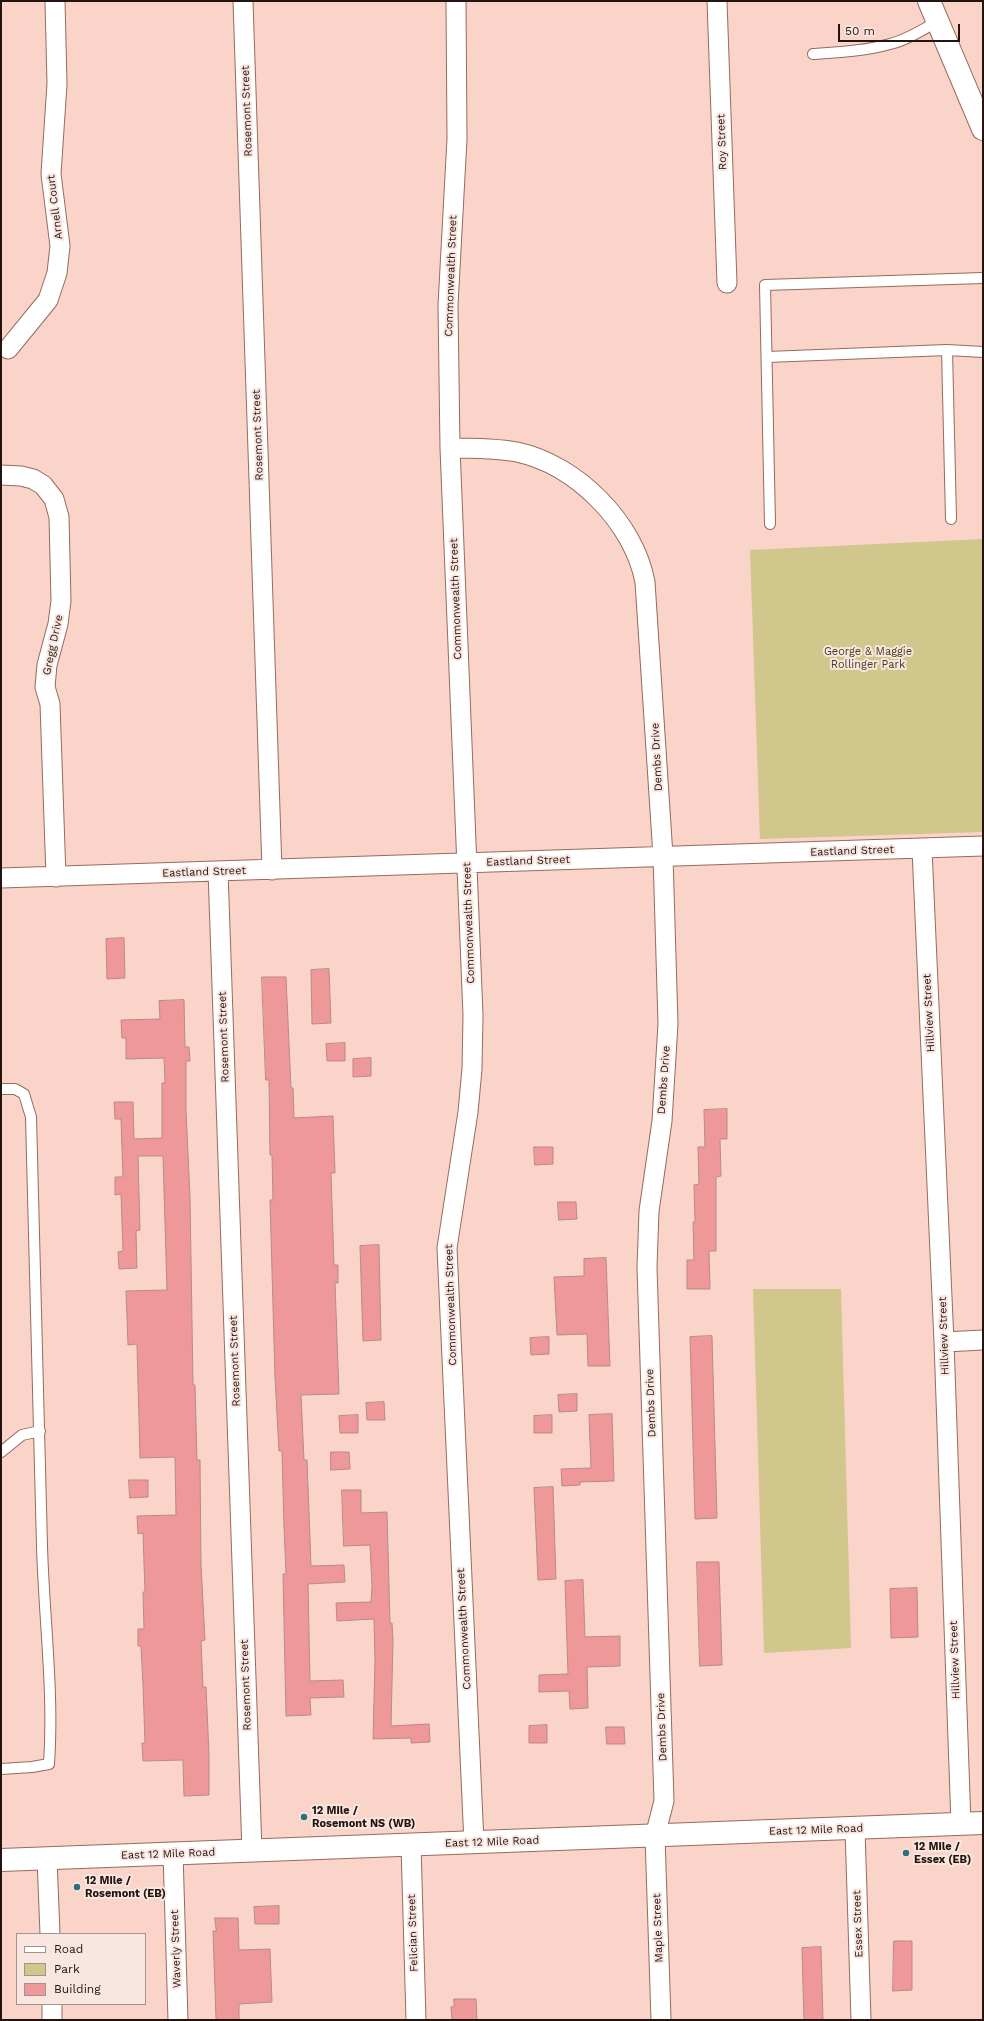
<!DOCTYPE html>
<html>
<head>
<meta charset="utf-8">
<style>
  body { margin:0 }
  #map { position:relative; width:984px; height:2021px; overflow:hidden; background:#fad4c8; font-family:"Work Sans",sans-serif }
  canvas { display:block }
  .frame { position:absolute; inset:0; border:2px solid #24140f; pointer-events:none }
  .legend { position:absolute; left:16px; top:1933px; width:130px; height:72px; box-sizing:border-box; background:#f9e6e0; border:1px solid #a4928c; margin:0; padding:5px 7px; list-style:none; font-size:12px; color:#24140f }
  .legend li { display:flex; align-items:center; gap:8px; height:20px }
  .legend b { width:20px; border:1px solid #a4928c }
  .scale { position:absolute; left:838px; top:24px; width:122px; height:18px; box-sizing:border-box; border:2px solid #24140f; border-top:0; padding-left:5px; font-size:12px; line-height:14px; white-space:nowrap; color:#24140f; -webkit-text-stroke:3px #f9e6e0; paint-order:stroke }
</style>
</head>
<body>
<div id="map">
<canvas width="984" height="2021"></canvas>
<div class="frame"></div>
<ul class="legend">
<li><b style="height:5px;background:#fff"></b>Road</li>
<li><b style="height:11px;background:#d1c68c"></b>Park</li>
<li><b style="height:11px;background:#ee9899"></b>Building</li>
</ul>
<div class="scale">50 m</div>
</div>
<script>
const context = document.querySelector('canvas').getContext('2d');
context.lineJoin = 'round';
function paint(path, color) {
  context.fillStyle = color;
  context.fill(path, 'evenodd');
}
function strokePath(path, color, width, dash) {
  context.strokeStyle = color;
  context.lineWidth = width;
  context.lineCap = dash ? 'butt' : 'round';
  context.setLineDash(dash || []);
  context.stroke(path);
}
function label(font, color, halo, rows, align = 'center') {
  context.font = font + ' "Work Sans",sans-serif';
  context.lineWidth = 4;
  context.setLineDash([]);
  context.textBaseline = 'middle';
  context.strokeStyle = halo;
  context.fillStyle = color;
  for (const [text, x, y, turn = 0] of rows) {
    context.save();
    context.translate(x, y);
    context.rotate((+turn || 0) * Math.PI / 180);
    context.textAlign = isNaN(turn) ? turn : align;
    if (halo) context.strokeText(text, 0, 0);
    context.fillText(text, 0, 0);
    context.restore();
  }
}
paint(new Path2D(`
  M 983,539 L 983,832 L 760,839 L 750,550 Z
  M 753,1289 L 841,1289 L 851,1648 L 764,1653 Z`), '#d1c68c');
const building = new Path2D(`
  M 124,938 L 125,978 L 107,979 L 106,939 Z
  M 329,969 L 331,1023 L 312,1024 L 311,970 Z
  M 262,977 L 286,977 L 291,1088 L 293,1088 L 294,1118 L 333,1116 L 335,1173 L 331,1173 L 334,1265 L 338,1265 L 338,1283 L 335,1283 L 339,1394 L 301,1395 L 304,1460 L 307,1460 L 311,1566 L 344,1565 L 345,1582 L 308,1584 L 310,1681 L 343,1680 L 344,1697 L 310,1698 L 311,1715 L 286,1716 L 283,1574 L 286,1574 L 284,1527 L 282,1451 L 279,1451 L 275,1377 L 270,1200 L 273,1200 L 272,1155 L 270,1155 L 269,1080 L 266,1080 Z
  M 184,1000 L 185,1047 L 189,1047 L 190,1061 L 186,1061 L 186,1111 L 190,1196 L 193,1385 L 195,1385 L 197,1460 L 200,1460 L 201,1565 L 205,1640 L 201,1641 L 203,1687 L 206,1687 L 209,1754 L 209,1795 L 184,1796 L 183,1760 L 143,1761 L 142,1743 L 145,1743 L 143,1685 L 141,1646 L 138,1646 L 138,1629 L 144,1629 L 143,1592 L 145,1592 L 143,1533 L 138,1534 L 137,1516 L 176,1515 L 175,1457 L 140,1458 L 137,1344 L 128,1345 L 126,1291 L 167,1290 L 163,1156 L 138,1156 L 140,1230 L 136,1231 L 137,1268 L 119,1269 L 118,1252 L 123,1251 L 121,1194 L 115,1195 L 115,1177 L 123,1177 L 121,1119 L 115,1119 L 114,1102 L 133,1102 L 134,1139 L 162,1138 L 162,1083 L 165,1083 L 164,1058 L 126,1059 L 126,1038 L 122,1038 L 121,1020 L 160,1019 L 159,1001 Z
  M 345,1043 L 345,1061 L 327,1061 L 326,1044 Z
  M 371,1058 L 371,1076 L 353,1077 L 353,1059 Z
  M 727,1109 L 727,1139 L 720,1139 L 721,1176 L 716,1177 L 716,1251 L 709,1251 L 710,1289 L 687,1289 L 687,1260 L 694,1260 L 693,1222 L 695,1222 L 694,1185 L 699,1184 L 698,1147 L 705,1147 L 704,1110 Z
  M 534,1147 L 553,1147 L 553,1164 L 535,1165 Z
  M 558,1202 L 576,1202 L 577,1219 L 559,1220 Z
  M 379,1245 L 381,1340 L 363,1341 L 360,1246 Z
  M 606,1258 L 610,1366 L 588,1366 L 587,1334 L 557,1335 L 554,1277 L 584,1276 L 584,1259 Z
  M 712,1336 L 717,1518 L 695,1519 L 690,1337 Z
  M 549,1337 L 549,1354 L 531,1355 L 530,1338 Z
  M 577,1394 L 577,1411 L 559,1412 L 558,1395 Z
  M 384,1402 L 385,1420 L 367,1420 L 366,1403 Z
  M 612,1414 L 614,1481 L 580,1482 L 580,1485 L 562,1486 L 561,1469 L 591,1468 L 589,1415 Z
  M 358,1415 L 358,1433 L 340,1433 L 339,1416 Z
  M 552,1415 L 552,1433 L 534,1433 L 534,1416 Z
  M 331,1452 L 349,1452 L 350,1469 L 331,1470 Z
  M 129,1480 L 148,1480 L 148,1497 L 130,1498 Z
  M 553,1487 L 556,1579 L 538,1580 L 534,1488 Z
  M 342,1490 L 361,1490 L 361,1513 L 387,1512 L 390,1623 L 392,1623 L 393,1640 L 391,1726 L 429,1724 L 430,1742 L 411,1743 L 411,1738 L 373,1739 L 375,1661 L 374,1619 L 337,1621 L 336,1603 L 371,1602 L 372,1586 L 370,1545 L 344,1546 Z
  M 697,1562 L 719,1562 L 722,1665 L 700,1666 Z
  M 583,1580 L 585,1637 L 620,1636 L 620,1666 L 587,1667 L 588,1708 L 570,1709 L 569,1691 L 539,1692 L 539,1675 L 568,1674 L 565,1581 Z
  M 917,1588 L 918,1637 L 891,1638 L 890,1589 Z
  M 547,1725 L 547,1743 L 529,1743 L 529,1726 Z
  M 606,1727 L 624,1727 L 625,1744 L 607,1744 Z
  M 279,1906 L 279,1924 L 255,1924 L 254,1907 Z
  M 215,1918 L 238,1918 L 239,1950 L 270,1949 L 272,2002 L 239,2004 L 239,2020 L 216,2020 L 213,1931 L 216,1931 Z
  M 894,1941 L 912,1941 L 912,1990 L 893,1991 Z
  M 821,1947 L 823,2020 L 804,2020 L 802,1948 Z
  M 454,1999 L 476,1999 L 477,2020 L 452,2020 L 451,2007 L 454,2006 Z`);
paint(building, '#ee9899');
strokePath(building, '#b88989', 1);
const lane = new Path2D(`
  M 813,54 C 839,52 865,51 890,44 C 907,40 922,30 938,21
  M 767,357 L 947,350
  M 951,519 L 947,350 L 983,352
  M 770,524 L 765,285 L 983,278
  M 1,1089 L 15,1089 L 24,1094 L 31,1117 C 36,1260 39,1403 42,1546 C 44,1619 54,1691 49,1764 L 32,1767 L 1,1769
  M 1,1452 L 22,1435 L 40,1431`);
const street = new Path2D(`
  M 243,1 L 272,870
  M 456,1 L 457,139 L 448,305 L 450,448 L 473,1015 L 472,1069 L 468,1112 L 447,1248 L 474,1843
  M 717,1 L 727,283
  M 8,349 L 48,300 L 57,273 L 60,246 L 51,174 L 57,84 L 55,1
  M 450,448 C 472,448 495,448 517,452 C 577,465 634,523 645,582 L 663,856 L 668,1024 L 662,1121 L 649,1211 L 647,1267 L 664,1801 L 655,1836 L 661,2020
  M 1,475 L 21,476 L 33,479 L 43,485 L 54,499 L 59,517 L 61,601 L 58,624 L 47,665 L 45,687 L 50,704 L 56,877
  M 922,849 L 944,1342 L 961,1824
  M 218,871 L 252,1851
  M 1,878 L 983,846
  M 944,1342 L 983,1340
  M 855,1829 L 861,2020
  M 411,1845 L 416,2020
  M 173,1853 L 178,2020
  M 47,1858 L 50,1934
  M 52,2004 L 52,2020`);
const secondary = new Path2D(`
  M 929,1 L 983,129
  M 1,1860 L 983,1823`);
strokePath(lane, '#956b5e', 12);
strokePath(street, '#956b5e', 21);
strokePath(secondary, '#956b5e', 24);
strokePath(lane, '#fff', 10);
strokePath(street, '#fff', 19);
strokePath(secondary, '#fff', 22);
for (const [x, y, r, color] of [
  [304,1817,4,"#2d6f81"],
  [906,1853,4,"#2d6f81"],
  [77,1887,4,"#2d6f81"]
]) {
  const dot = new Path2D();
  dot.arc(x, y, r, 0, 2 * Math.PI);
  context.fillStyle = color;
  context.fill(dot);
  strokePath(dot, '#f9e6e0', 1.5);
}
label('11px', '#24140f', '#f9e6e0', [
  ["Rosemont Street",247,111,-92],
  ["Roy Street",722,142,-92],
  ["Arnell Court",55,207,-97],
  ["Commonwealth Street",451,276,-88],
  ["Rosemont Street",258,435,-92],
  ["Commonwealth Street",456,599,-92],
  ["Gregg Drive",53,645,-78],
  ["Dembs Drive",657,757,-93],
  ["Eastland Street",852,851,-2],
  ["Eastland Street",528,861,-2],
  ["Eastland Street",204,872,-2],
  ["Commonwealth Street",469,923,-92],
  ["Hillview Street",929,1013,-93],
  ["Rosemont Street",224,1037,-92],
  ["Dembs Drive",664,1080,-86],
  ["Commonwealth Street",451,1305,-92],
  ["Hillview Street",944,1336,-92],
  ["Rosemont Street",235,1361,-92],
  ["Dembs Drive",651,1403,-92],
  ["Commonwealth Street",464,1629,-93],
  ["Hillview Street",955,1660,-92],
  ["Rosemont Street",246,1685,-92],
  ["Dembs Drive",662,1727,-92],
  ["East 12 Mile Road",816,1830,-2],
  ["East 12 Mile Road",492,1842,-2],
  ["East 12 Mile Road",168,1854,-2],
  ["Essex Street",858,1924,-92],
  ["Maple Street",658,1928,-92],
  ["Felician Street",413,1933,-92],
  ["Waverly Street",176,1949,-92]
]);
label('11px', '#433c19', '#f9e6e0', [
  ["George & Maggie",868,652],
  ["Rollinger Park",868,665]
]);
label('bold 11px', '#24140f', '#f9e6e0', [
  ["12 Mile /",312,1811],
  ["Rosemont NS (WB)",312,1824],
  ["12 Mile /",914,1847],
  ["Essex (EB)",914,1860],
  ["12 Mile /",85,1881],
  ["Rosemont (EB)",85,1894]
], 'left');
</script>
</body>
</html>
